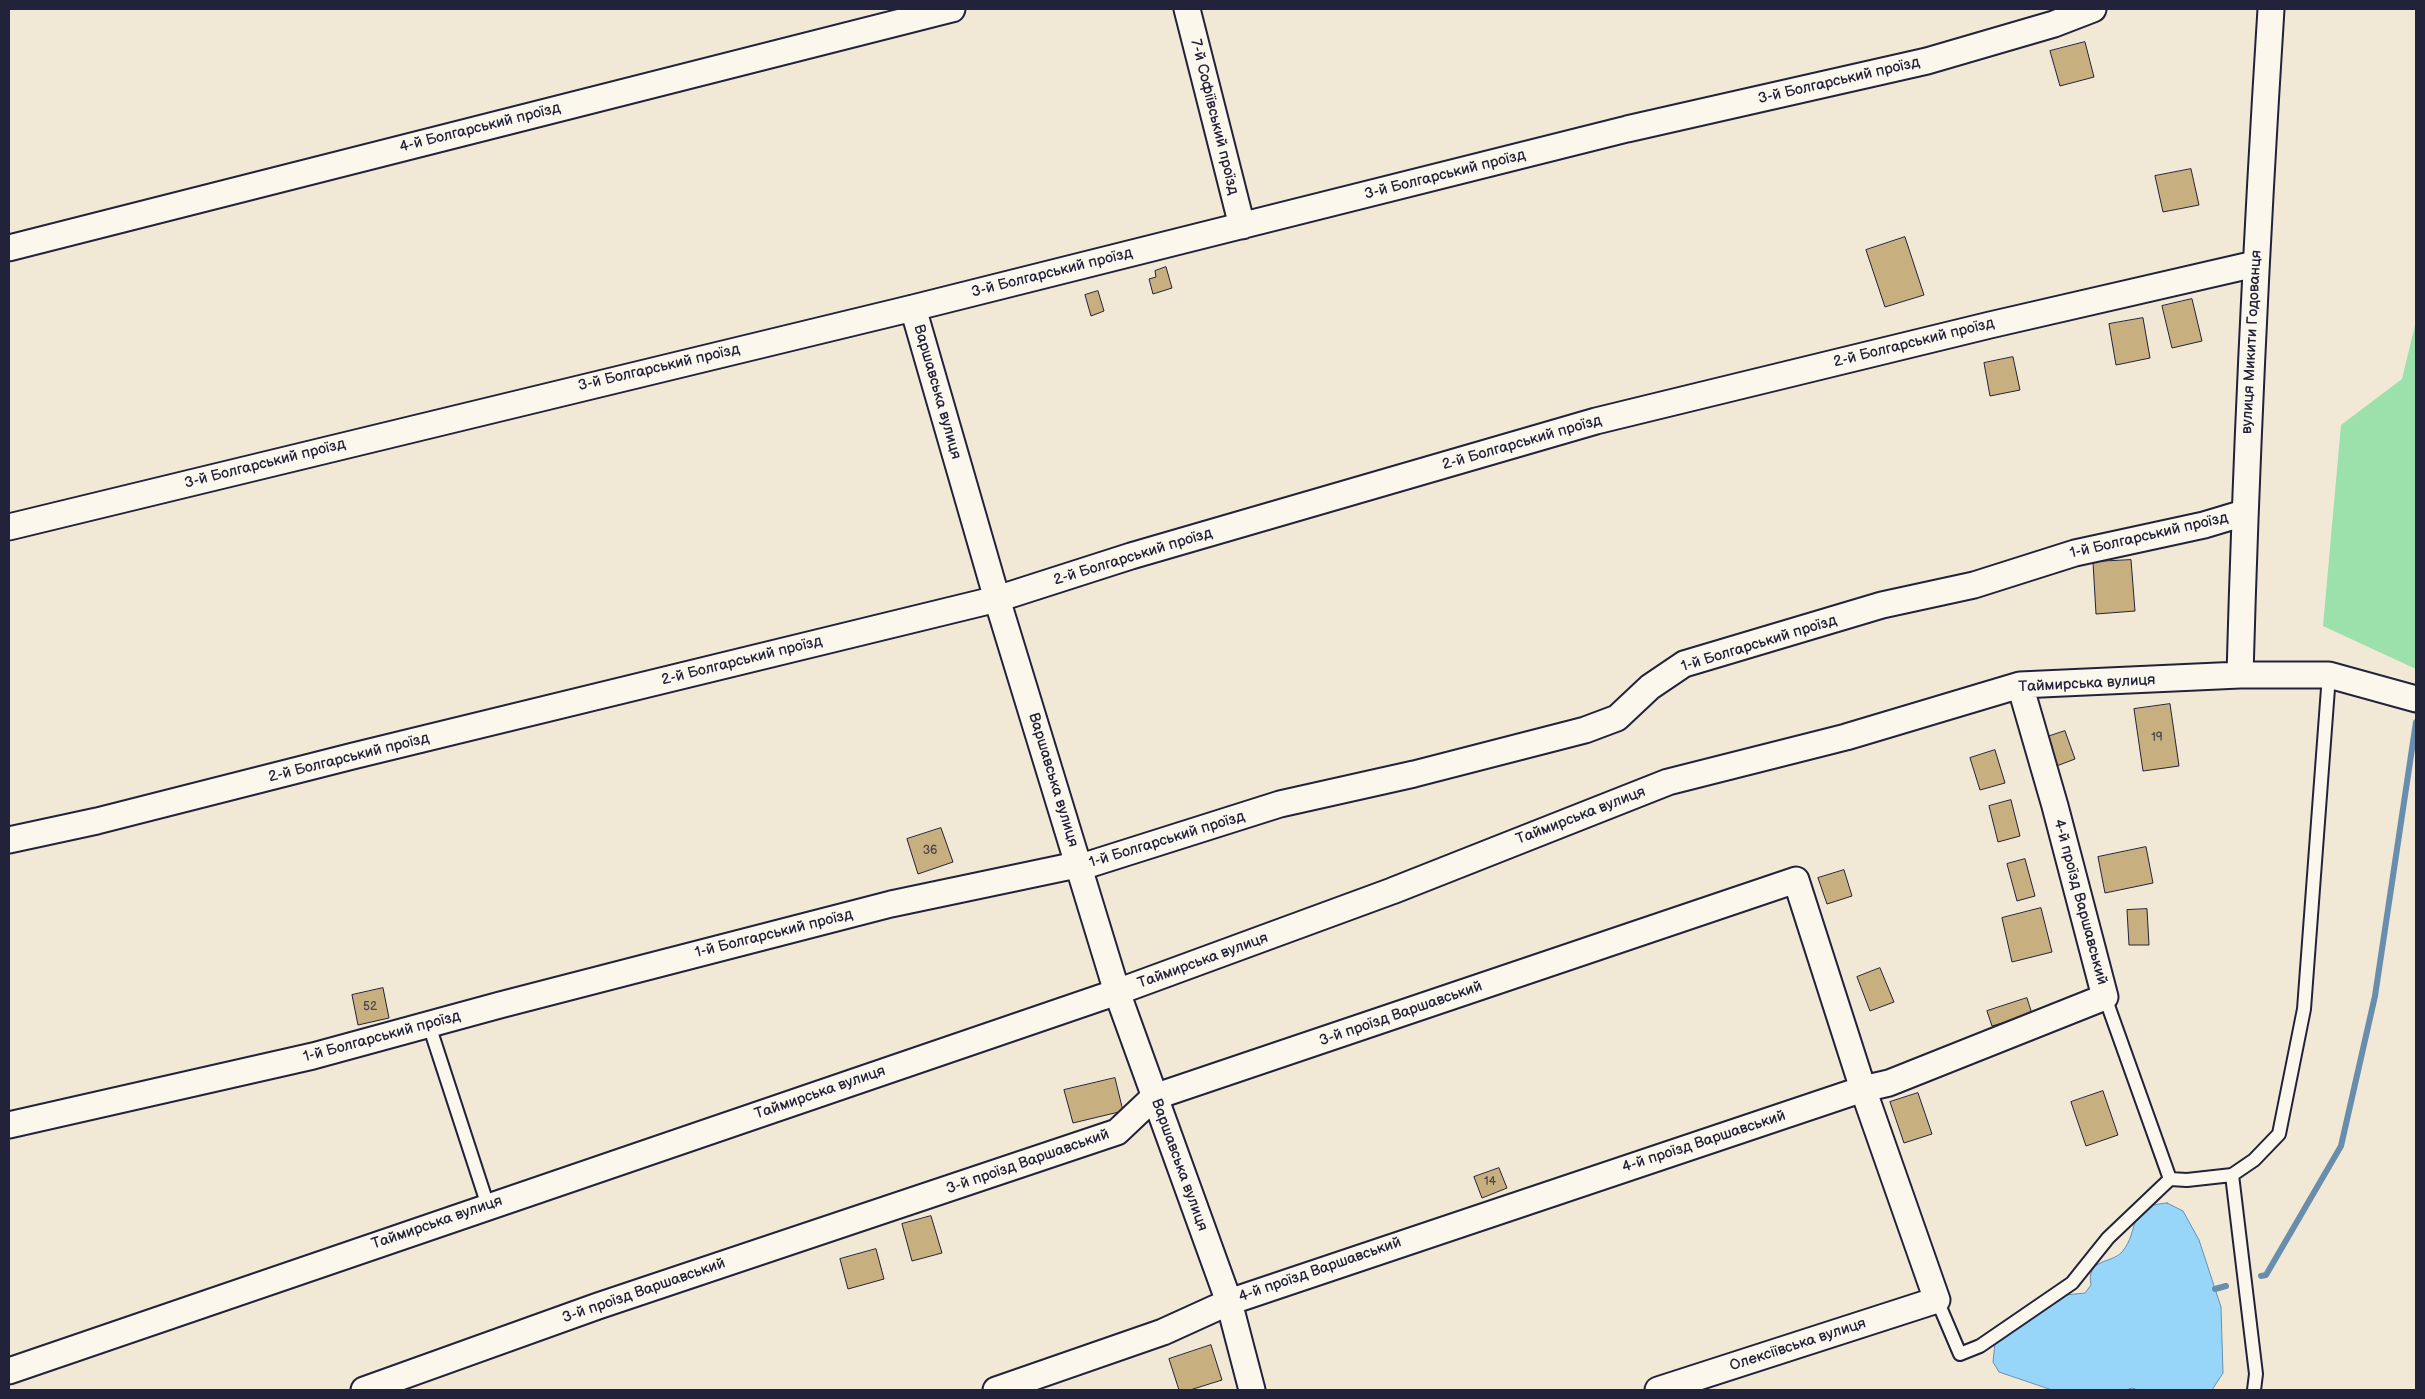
<!DOCTYPE html>
<html>
<head>
<meta charset="utf-8">
<style>
  body { margin:0 }
  #map { position:relative; width:2425px; height:1399px; overflow:hidden; background:#f1e9d6; font-family:"Balsamiq Sans",sans-serif }
  canvas { display:block }
  .frame { position:absolute; inset:0; border:10px solid #22223b; pointer-events:none }
</style>
</head>
<body>
<div id="map">
<canvas width="2425" height="1399"></canvas>
<div class="frame"></div>
</div>
<script>
const context = document.querySelector('canvas').getContext('2d');
context.lineJoin = 'round';
function paint(path, color) {
  context.fillStyle = color;
  context.fill(path, 'evenodd');
}
function strokePath(path, color, width, dash) {
  context.strokeStyle = color;
  context.lineWidth = width;
  context.lineCap = dash ? 'butt' : 'round';
  context.setLineDash(dash || []);
  context.stroke(path);
}
function label(font, color, halo, rows, align = 'center') {
  context.font = font + ' "Balsamiq Sans",sans-serif';
  context.lineWidth = 4;
  context.setLineDash([]);
  context.textBaseline = 'middle';
  context.strokeStyle = halo;
  context.fillStyle = color;
  for (const [text, x, y, turn = 0] of rows) {
    context.save();
    context.translate(x, y);
    context.rotate((+turn || 0) * Math.PI / 180);
    context.textAlign = isNaN(turn) ? turn : align;
    if (halo) context.strokeText(text, 0, 0);
    context.fillText(text, 0, 0);
    context.restore();
  }
}
paint(new Path2D(`
  M 2416,321 L 2416,669 L 2323,626 L 2341,425 L 2402,379 Z`), '#9ce0ac');
const water = new Path2D(`
  M 2167,1203 L 2183,1211 L 2199,1240 L 2221,1307 L 2223,1373 L 2212,1390 L 2138,1390 L 2132,1388 L 2126,1390 L 2052,1390 L 1999,1372 L 1993,1362 L 1995,1343 L 2065,1295 L 2085,1293 L 2091,1285 C 2086,1258 2111,1264 2122,1252 C 2141,1229 2125,1206 2167,1203 Z`);
paint(water, '#98d6f9');
strokePath(water, '#698ead', 1);
strokePath(new Path2D(`
  M 2261,1276 L 2266,1275 L 2341,1146 L 2375,996 L 2416,722
  M 2215,1289 L 2226,1286`), '#698ead', 6);
const building = new Path2D(`
  M 2085,42 L 2094,77 L 2060,86 L 2050,51 Z
  M 2191,169 L 2199,205 L 2163,212 L 2155,176 Z
  M 1905,237 L 1924,295 L 1885,307 L 1866,250 Z
  M 1166,267 L 1172,288 L 1153,294 L 1149,279 L 1156,277 L 1155,271 Z
  M 1098,291 L 1104,311 L 1091,316 L 1085,295 Z
  M 2192,299 L 2202,341 L 2172,348 L 2162,306 Z
  M 2143,318 L 2150,358 L 2116,365 L 2109,324 Z
  M 2013,357 L 2020,390 L 1990,396 L 1984,363 Z
  M 2131,560 L 2135,611 L 2096,614 L 2093,562 Z
  M 2170,704 L 2179,766 L 2143,771 L 2134,709 Z
  M 2065,731 L 2075,759 L 2054,767 L 2044,738 Z
  M 1995,750 L 2005,783 L 1980,790 L 1970,758 Z
  M 2011,800 L 2020,836 L 1998,842 L 1989,806 Z
  M 941,828 L 953,862 L 918,874 L 907,839 Z
  M 2146,847 L 2153,883 L 2105,893 L 2098,857 Z
  M 2025,859 L 2035,896 L 2017,901 L 2007,864 Z
  M 1844,870 L 1852,896 L 1827,904 L 1818,878 Z
  M 2041,908 L 2052,952 L 2012,962 L 2002,918 Z
  M 2147,909 L 2149,945 L 2129,945 L 2127,910 Z
  M 1880,968 L 1894,1002 L 1870,1011 L 1857,977 Z
  M 383,988 L 389,1018 L 358,1025 L 352,995 Z
  M 2027,998 L 2032,1014 L 1992,1026 L 1987,1011 Z
  M 1115,1078 L 1123,1111 L 1073,1123 L 1064,1090 Z
  M 2103,1091 L 2118,1135 L 2086,1146 L 2071,1102 Z
  M 1918,1093 L 1932,1134 L 1904,1143 L 1890,1102 Z
  M 1499,1168 L 1507,1188 L 1482,1198 L 1474,1177 Z
  M 931,1216 L 942,1253 L 912,1261 L 902,1224 Z
  M 876,1249 L 884,1279 L 848,1289 L 840,1259 Z
  M 1211,1345 L 1222,1380 L 1190,1390 L 1179,1390 L 1169,1359 Z`);
paint(building, '#c8af7f');
strokePath(building, '#22223b', 1);
const lane = new Path2D(`
  M 2105,997 L 2170,1179
  M 429,1025 L 488,1206
  M 2232,1175 L 2256,1374 L 2254,1390
  M 1937,1300 L 1960,1354 L 1980,1346 L 2072,1283 L 2108,1238 L 2170,1179 L 2187,1180 L 2232,1175 L 2254,1160 L 2279,1134 L 2304,1009 L 2329,675`);
const street = new Path2D(`
  M 1187,9 L 1242,226
  M 9,248 L 952,9
  M 913,308 L 997,599 L 1117,992 L 1229,1302 L 1252,1390
  M 9,527 L 913,308 L 1627,129 L 1927,61 L 2054,24 L 2093,9
  M 2240,675 C 2246,453 2257,231 2271,9
  M 9,840 L 97,821 L 353,756 L 997,599 L 1131,556 L 1596,421 L 1990,325 L 2255,264
  M 9,1125 L 313,1056 L 500,1005 L 891,904 L 1067,867 L 1081,867 L 1280,804 L 1414,774 L 1585,730 L 1617,718 L 1650,687 L 1684,664 L 1882,605 L 1974,585 L 2075,553 L 2204,525 L 2244,513
  M 9,1371 L 1117,992 L 1392,891 L 1668,782 L 1846,737 L 2020,685 L 2240,675 L 2329,675 L 2416,699
  M 364,1390 L 598,1306 L 1117,1132 L 1154,1097 L 1796,880 L 1863,1089 L 1937,1300 L 1658,1390
  M 996,1390 L 1163,1332 L 1229,1302 L 1863,1089 L 1889,1083 L 2105,997 L 2055,806 L 2020,685`);
strokePath(lane, '#22223b', 16);
strokePath(street, '#22223b', 29);
strokePath(lane, '#fbf7ec', 12);
strokePath(street, '#fbf7ec', 25);
label('12px', '#4c454c', null, [
  ["19",2157,738],
  ["36",930,851],
  ["52",370,1007],
  ["14",1490,1182]
]);
label('15px', '#22223b', '#fbf7ec', [
  ["3-й Болгарський проїзд",1839,81,-13],
  ["7-й Софіївський проїзд",1214,117,76],
  ["4-й Болгарський проїзд",480,128,-14],
  ["3-й Болгарський проїзд",1445,175,-14],
  ["3-й Болгарський проїзд",1052,273,-14],
  ["вулиця Микити Годованця",2252,342,-87],
  ["2-й Болгарський проїзд",1914,343,-14],
  ["3-й Болгарський проїзд",659,368,-13],
  ["Варшавська вулиця",937,392,74],
  ["2-й Болгарський проїзд",1522,443,-16],
  ["3-й Болгарський проїзд",265,464,-14],
  ["1-й Болгарський проїзд",2149,536,-13],
  ["2-й Болгарський проїзд",1133,557,-17],
  ["1-й Болгарський проїзд",1759,644,-17],
  ["2-й Болгарський проїзд",742,661,-14],
  ["Таймирська вулиця",2087,684,-3],
  ["2-й Болгарський проїзд",349,758,-14],
  ["Варшавська вулиця",1053,780,73],
  ["Таймирська вулиця",1581,816,-21],
  ["1-й Болгарський проїзд",1167,840,-17],
  ["4-й проїзд Варшавський",2080,902,75],
  ["1-й Болгарський проїзд",774,934,-14],
  ["Таймирська вулиця",1203,961,-20],
  ["3-й проїзд Варшавський",1401,1014,-19],
  ["1-й Болгарський проїзд",382,1037,-15],
  ["Таймирська вулиця",820,1093,-19],
  ["4-й проїзд Варшавський",1704,1142,-18],
  ["3-й проїзд Варшавський",1028,1162,-19],
  ["Варшавська вулиця",1179,1165,70],
  ["Таймирська вулиця",437,1223,-19],
  ["4-й проїзд Варшавський",1320,1270,-19],
  ["3-й проїзд Варшавський",644,1291,-19],
  ["Олексіївська вулиця",1798,1345,-18]
]);
</script>
</body>
</html>
